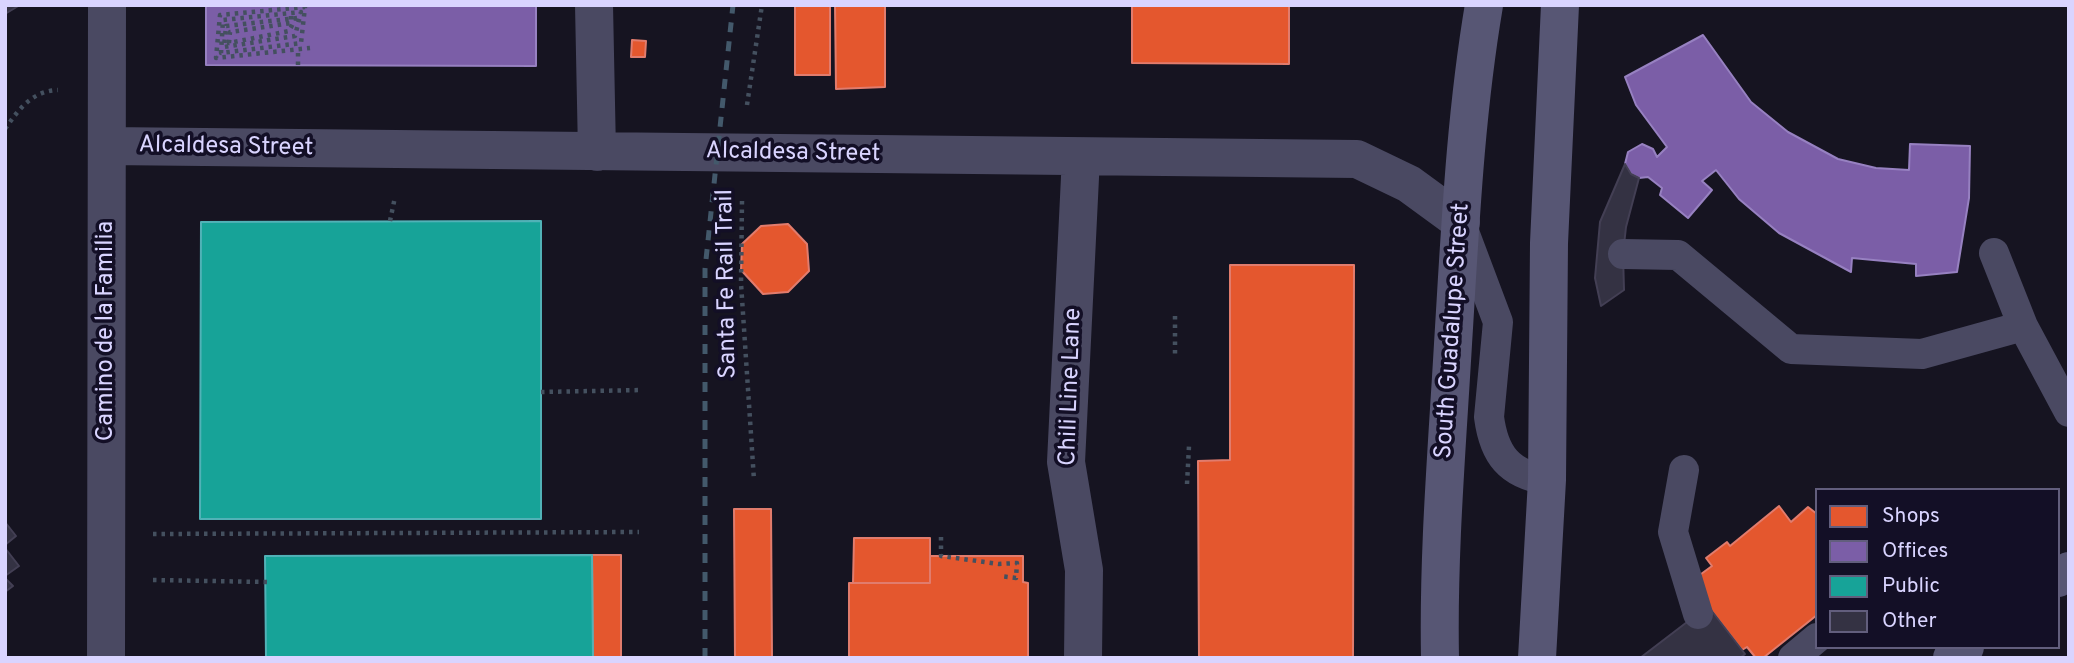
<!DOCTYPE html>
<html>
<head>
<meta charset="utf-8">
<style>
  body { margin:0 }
  #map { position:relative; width:2074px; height:663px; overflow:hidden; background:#161421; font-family:Overpass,sans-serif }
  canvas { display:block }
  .frame { position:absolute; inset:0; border:7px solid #d9d4ff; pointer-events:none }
  .legend { position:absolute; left:1815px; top:488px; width:245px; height:161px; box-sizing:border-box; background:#130f26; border:2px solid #625e7d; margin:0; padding:9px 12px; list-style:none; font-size:21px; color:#d9d4ff }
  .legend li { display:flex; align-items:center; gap:14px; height:35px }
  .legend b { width:35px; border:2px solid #625e7d }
</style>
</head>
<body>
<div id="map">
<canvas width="2074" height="663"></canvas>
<div class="frame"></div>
<ul class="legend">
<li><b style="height:19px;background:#e4572e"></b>Shops</li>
<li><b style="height:19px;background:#7b5ea7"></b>Offices</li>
<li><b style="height:19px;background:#17a398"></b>Public</li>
<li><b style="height:19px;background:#343243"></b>Other</li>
</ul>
</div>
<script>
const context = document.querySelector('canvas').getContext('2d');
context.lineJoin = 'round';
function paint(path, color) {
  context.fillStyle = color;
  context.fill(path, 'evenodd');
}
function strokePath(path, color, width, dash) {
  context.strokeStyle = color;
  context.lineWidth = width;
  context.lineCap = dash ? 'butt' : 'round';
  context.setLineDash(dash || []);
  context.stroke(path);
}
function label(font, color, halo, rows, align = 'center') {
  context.font = font + ' Overpass,sans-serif';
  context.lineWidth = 7;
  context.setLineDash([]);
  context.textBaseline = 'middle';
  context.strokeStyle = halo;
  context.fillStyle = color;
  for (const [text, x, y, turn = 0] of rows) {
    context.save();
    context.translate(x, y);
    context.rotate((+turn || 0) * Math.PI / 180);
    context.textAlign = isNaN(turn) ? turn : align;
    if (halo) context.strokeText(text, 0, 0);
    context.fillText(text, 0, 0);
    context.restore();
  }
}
const shops = new Path2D(`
  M 795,5 L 830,5 L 830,75 L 795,75 Z
  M 835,5 L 885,5 L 885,87 L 836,89 Z
  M 1132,5 L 1289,5 L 1289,64 L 1132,63 Z
  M 632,40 L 646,41 L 645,57 L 631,57 Z
  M 788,224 L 807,244 L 809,271 L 788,292 L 763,294 L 741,270 L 742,244 L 761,226 Z
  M 1230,265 L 1354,265 L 1353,658 L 1199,658 L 1198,461 L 1230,460 Z
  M 1779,506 L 1791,522 L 1808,507 L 1817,514 L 1817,615 L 1763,658 L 1756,658 L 1747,647 L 1742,650 L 1708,606 L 1697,577 L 1712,566 L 1706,558 L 1727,542 L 1730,546 Z
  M 734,509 L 771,509 L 772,658 L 735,658 Z
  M 854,538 L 930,538 L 930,583 L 853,583 Z
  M 592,555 L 621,555 L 621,658 L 593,658 Z
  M 930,556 L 1023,556 L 1023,582 L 1028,583 L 1028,658 L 849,658 L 849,583 L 930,583 Z`);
paint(shops, '#e4572e');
strokePath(shops, '#e17c6d', 2);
const offices = new Path2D(`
  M 206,5 L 536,5 L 536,66 L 206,65 Z
  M 1703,35 L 1751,102 L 1788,132 L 1838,159 L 1876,168 L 1909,170 L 1910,144 L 1970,146 L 1969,198 L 1957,272 L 1916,276 L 1916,264 L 1852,258 L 1851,272 L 1779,233 L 1739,199 L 1716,170 L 1702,181 L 1712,190 L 1688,218 L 1660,195 L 1662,188 L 1648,177 L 1639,178 L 1631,174 L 1625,164 L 1628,152 L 1642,144 L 1653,149 L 1657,157 L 1667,147 L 1636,105 L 1625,77 Z`);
paint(offices, '#7b5ea7');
strokePath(offices, '#9781c1', 2);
const public = new Path2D(`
  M 541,221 L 541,519 L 200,519 L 201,222 Z
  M 592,555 L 593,658 L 266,658 L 265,556 Z`);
paint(public, '#17a398');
strokePath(public, '#51b2b7', 2);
const building = new Path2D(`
  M 5,5 L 20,5 L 5,14 Z
  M 1625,164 L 1631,174 L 1639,178 L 1626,227 L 1623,254 L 1624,290 L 1601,306 L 1595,278 L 1600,222 Z
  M 5,522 L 16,536 L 5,545 Z
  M 5,548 L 19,566 L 5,576 Z
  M 5,578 L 13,586 L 5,592 Z
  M 1708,606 L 1745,654 L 1740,658 L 1640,658 Z`);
paint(building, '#343243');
strokePath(building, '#433f54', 2);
strokePath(new Path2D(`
  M 291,16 L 291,23 L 230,32 L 229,43 L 289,31 L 296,18
  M 297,18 L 226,26 L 224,47 L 295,36 L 301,12 L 223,20 L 221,53 L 301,43 L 305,7 L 220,15 L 216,58 L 310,48
  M 298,65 L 298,48
  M 747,105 L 762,5
  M 5,129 C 19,109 32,91 58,90
  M 742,201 L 741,283 L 754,480
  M 390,221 L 395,197
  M 1175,316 L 1175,357
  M 541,392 L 641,390
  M 1187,484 L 1189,446
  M 153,534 L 639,532
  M 941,537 L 941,556 L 999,564 L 1017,563 L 1016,578 L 1000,576
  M 153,580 L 267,582`), '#44505f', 4.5, [3.5, 5]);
strokePath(new Path2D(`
  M 1463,229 L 1498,322 L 1489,417 C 1494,455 1509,474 1547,480
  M 1994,253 L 2023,326
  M 1623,254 L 1678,255 L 1791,349 L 1922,354 L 2023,326 L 2069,412
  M 1684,470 L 1673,532 L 1698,614
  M 1793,658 L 1817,638`), '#4a4962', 30);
strokePath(new Path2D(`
  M 594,5 L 597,152
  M 108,146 L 1357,159 L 1409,184 L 1461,222
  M 1081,157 L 1066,462 L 1084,570 L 1083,658
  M 106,658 L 107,5`), '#4a4962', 38);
strokePath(new Path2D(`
  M 2058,578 L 2069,571
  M 1440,658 C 1438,553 1447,448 1453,344 C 1460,231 1465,117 1484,5
  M 1537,658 L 1547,480 L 1549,243 L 1560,5
  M 1952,658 L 1965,647`), '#575674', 38);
strokePath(new Path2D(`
  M 705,658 L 705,269 L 733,5`), '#43596b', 5, [10, 9]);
label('24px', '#d9d4ff', '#130f26', [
  ["Alcaldesa Street",226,148,1],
  ["Alcaldesa Street",793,154,1],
  ["Santa Fe Rail Trail",728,284,-91],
  ["Camino de la Familia",107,331,-90],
  ["South Guadalupe Street",1454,331,-86],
  ["Chili Line Lane",1072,387,-88]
]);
</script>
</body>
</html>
